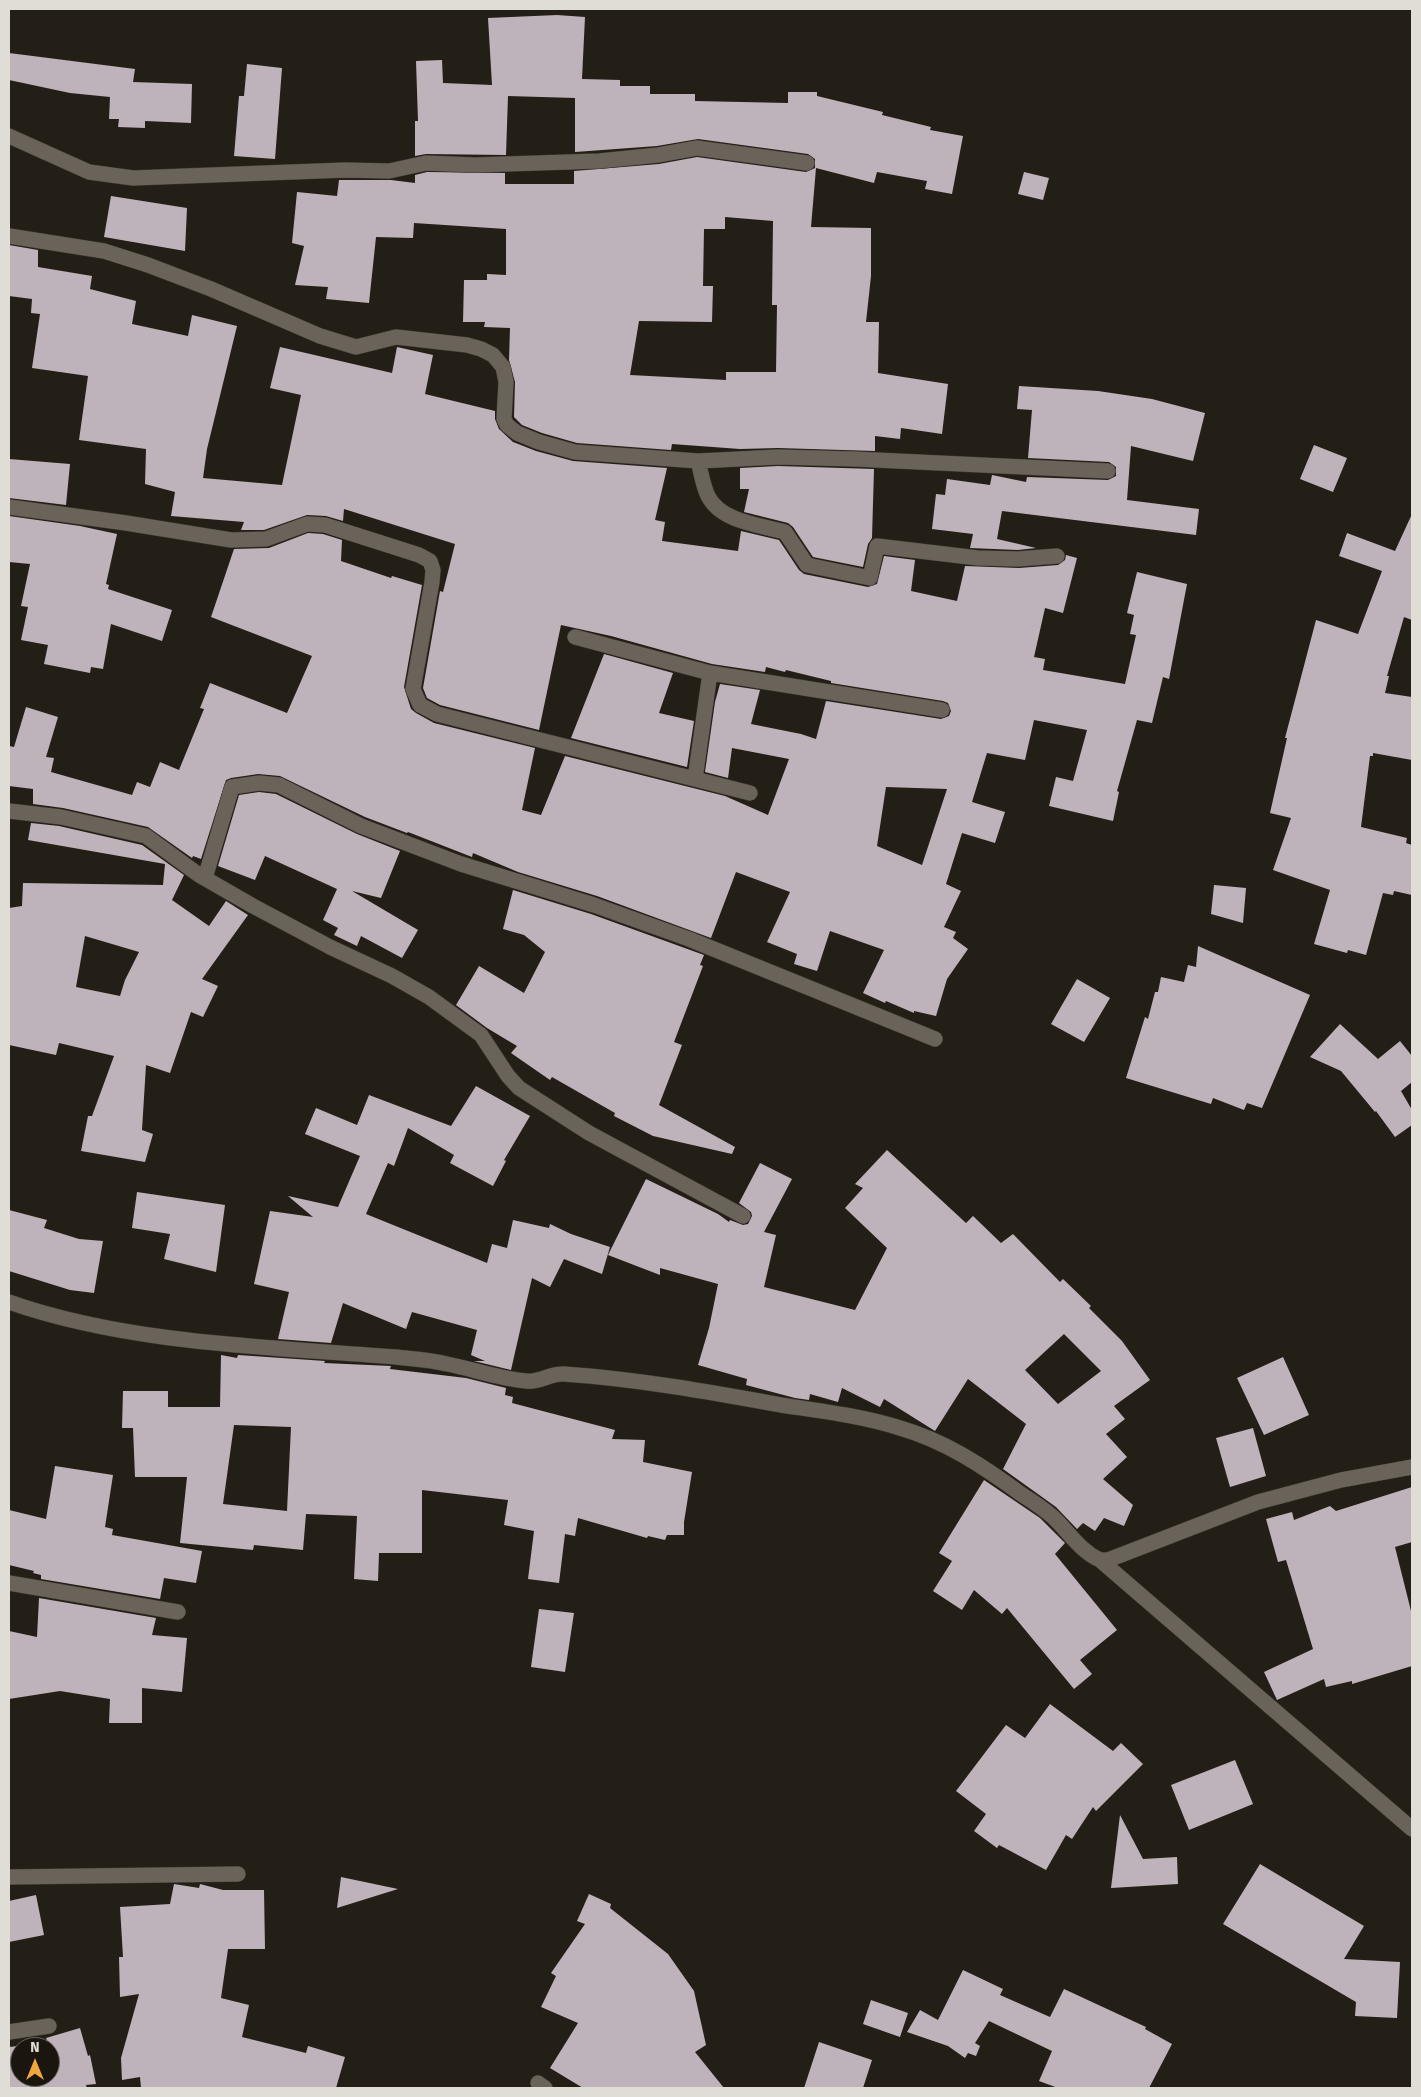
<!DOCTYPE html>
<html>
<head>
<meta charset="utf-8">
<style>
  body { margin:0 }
  #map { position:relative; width:1421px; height:2097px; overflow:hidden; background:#241f16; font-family:"Fira Sans",sans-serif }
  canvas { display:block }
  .frame { position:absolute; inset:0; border:10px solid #e0ddd7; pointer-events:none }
  .north { position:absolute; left:10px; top:2037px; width:50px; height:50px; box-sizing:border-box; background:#1a150e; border:1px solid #69655e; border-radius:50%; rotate:0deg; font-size:14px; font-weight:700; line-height:20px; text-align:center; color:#e0ddd7 }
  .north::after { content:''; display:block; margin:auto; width:18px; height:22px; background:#f0a63f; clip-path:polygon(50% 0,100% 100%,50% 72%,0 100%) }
</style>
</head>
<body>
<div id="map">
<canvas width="1421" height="2097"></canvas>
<div class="frame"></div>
<div class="north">N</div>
</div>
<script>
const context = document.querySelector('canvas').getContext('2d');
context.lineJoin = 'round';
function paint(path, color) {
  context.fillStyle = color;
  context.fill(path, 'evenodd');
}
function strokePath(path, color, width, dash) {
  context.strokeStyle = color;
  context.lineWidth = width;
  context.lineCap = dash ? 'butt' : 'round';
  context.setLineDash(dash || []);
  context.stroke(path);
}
paint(new Path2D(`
  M 557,15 L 585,17 L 582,79 L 620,80 L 620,86 L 650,86 L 650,94 L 695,94 L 695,101 L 788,103 L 788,92 L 817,92 L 817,96 L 883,112 L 882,115 L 931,127 L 930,130 L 963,136 L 952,194 L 925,189 L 927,181 L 877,172 L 874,183 L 816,168 L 811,227 L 871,228 L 871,276 L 866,322 L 879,322 L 878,373 L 948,384 L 942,434 L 901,428 L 900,439 L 875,436 L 875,451 L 778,448 L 740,449 L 672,444 L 671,450 L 577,443 L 542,433 L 522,425 L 514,417 L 515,382 L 509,360 L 510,328 L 484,327 L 485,322 L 463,322 L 464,280 L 487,280 L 487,274 L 506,275 L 506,229 L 414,223 L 413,238 L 376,237 L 369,303 L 326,299 L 328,287 L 295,285 L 304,246 L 292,243 L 297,192 L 337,196 L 339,180 L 391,180 L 415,183 L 415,175 L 427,172 L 505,173 L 505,184 L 574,184 L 574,171 L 659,164 L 697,157 L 806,172 L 815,168 L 815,159 L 808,154 L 698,139 L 657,146 L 575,152 L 575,98 L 508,96 L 506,155 L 426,154 L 415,156 L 415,121 L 418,121 L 416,61 L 442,60 L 443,83 L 492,85 L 488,18 ZM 725,217 L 773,221 L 772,305 L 777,305 L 776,372 L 726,372 L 726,380 L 630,375 L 639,321 L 712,322 L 713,286 L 703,286 L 704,229 L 725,229 Z
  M 9,53 L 135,69 L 133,82 L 192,84 L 191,123 L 145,121 L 145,128 L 118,127 L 119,119 L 109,119 L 110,97 L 70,93 L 9,80 Z
  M 247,64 L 282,68 L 275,159 L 234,156 L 239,96 L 244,96 Z
  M 1024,172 L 1049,178 L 1043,200 L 1018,194 Z
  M 111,196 L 187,208 L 185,251 L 104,237 Z
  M 9,245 L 38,250 L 38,267 L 92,276 L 90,289 L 136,301 L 132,324 L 188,336 L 192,315 L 237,326 L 207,449 L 203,478 L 282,485 L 301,395 L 270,388 L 280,347 L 392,373 L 397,347 L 433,355 L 425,394 L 495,411 L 495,419 L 499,429 L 513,442 L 536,451 L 573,461 L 667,468 L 655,520 L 665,522 L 662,541 L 738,551 L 741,531 L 779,540 L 799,570 L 804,574 L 868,587 L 877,584 L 884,556 L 915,560 L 911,591 L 957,601 L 965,566 L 1019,568 L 1058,565 L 1065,560 L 1066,555 L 1077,558 L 1063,613 L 1045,608 L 1034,657 L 1045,659 L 1043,670 L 1125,684 L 1136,635 L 1130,634 L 1134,615 L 1127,613 L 1137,572 L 1187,584 L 1169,679 L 1163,677 L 1152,723 L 1137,720 L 1117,791 L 1119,792 L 1113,821 L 1049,806 L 1056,777 L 1073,781 L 1087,730 L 1034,720 L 1025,760 L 987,753 L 972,802 L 1005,812 L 995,843 L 962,833 L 946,884 L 961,891 L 944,927 L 956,932 L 953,938 L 968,949 L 947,979 L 936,1016 L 914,1011 L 914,1013 L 886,1001 L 885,1003 L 863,993 L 884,950 L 830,931 L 817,971 L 794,964 L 797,954 L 767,942 L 790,892 L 736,872 L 711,938 L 597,896 L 518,872 L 473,853 L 472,857 L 408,832 L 407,833 L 365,817 L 280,776 L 258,774 L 231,778 L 226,780 L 201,859 L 193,856 L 192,858 L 148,827 L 63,808 L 33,804 L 33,789 L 9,786 L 9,746 L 14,747 L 26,707 L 58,717 L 46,757 L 54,758 L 51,772 L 132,795 L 137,782 L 150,787 L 160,762 L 179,770 L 204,709 L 200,708 L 210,683 L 287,713 L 312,656 L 211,617 L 234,549 L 269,548 L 308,533 L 323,534 L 342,540 L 341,561 L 391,578 L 392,576 L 422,585 L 404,687 L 411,709 L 416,713 L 434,723 L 535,748 L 522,810 L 541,815 L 565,756 L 725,796 L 768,815 L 789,759 L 732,748 L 728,778 L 705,772 L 715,702 L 720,684 L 760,690 L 751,724 L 801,734 L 816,739 L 826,701 L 941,719 L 949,716 L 951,711 L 948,703 L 943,701 L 831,683 L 831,681 L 786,670 L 785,672 L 766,667 L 765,672 L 712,664 L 611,636 L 561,625 L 539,730 L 440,705 L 427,698 L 423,688 L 440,591 L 443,592 L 455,544 L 344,509 L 343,521 L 326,516 L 307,515 L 264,530 L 241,530 L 244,522 L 171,516 L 175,492 L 145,484 L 146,449 L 79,440 L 88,376 L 32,368 L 40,314 L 31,313 L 32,299 L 9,296 ZM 886,787 L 947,789 L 922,865 L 877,846 Z
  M 1019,386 L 1098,391 L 1152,399 L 1205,413 L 1193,461 L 1131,446 L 1127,500 L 1199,509 L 1196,535 L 1002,511 L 997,539 L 1036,548 L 1018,550 L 970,548 L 973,534 L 932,529 L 936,494 L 945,495 L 947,479 L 990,485 L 992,475 L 1026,482 L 1027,477 L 1108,480 L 1116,476 L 1116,467 L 1109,462 L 1028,458 L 1032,410 L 1017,409 Z
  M 1314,445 L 1347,458 L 1333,492 L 1300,479 Z
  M 9,459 L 70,464 L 66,505 L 9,498 Z
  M 778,466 L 874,469 L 872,538 L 868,544 L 863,567 L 813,557 L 793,527 L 788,523 L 744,512 L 749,489 L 740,489 L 740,468 Z
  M 1412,514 L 1412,620 L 1404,617 L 1387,676 L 1389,676 L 1385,693 L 1412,697 L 1412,760 L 1373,753 L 1373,756 L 1370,756 L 1361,827 L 1407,838 L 1406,843 L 1412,845 L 1412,895 L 1394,891 L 1393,895 L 1383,893 L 1366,955 L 1348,950 L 1347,953 L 1314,944 L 1330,890 L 1273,870 L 1291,818 L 1270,813 L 1287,738 L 1285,738 L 1316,620 L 1358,634 L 1382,571 L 1339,556 L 1347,533 L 1395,551 Z
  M 9,516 L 80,526 L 117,534 L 106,584 L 109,585 L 108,589 L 172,610 L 162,641 L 111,624 L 103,669 L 91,667 L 90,673 L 44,664 L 48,645 L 21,640 L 28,607 L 21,606 L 30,564 L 9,562 Z
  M 604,654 L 673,673 L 659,713 L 694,721 L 687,767 L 571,738 Z
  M 259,792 L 276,794 L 357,834 L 400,851 L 381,898 L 352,891 L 418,930 L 402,958 L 361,936 L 357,946 L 334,935 L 338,928 L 323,920 L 337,889 L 265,856 L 255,880 L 218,866 L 239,795 Z
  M 31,823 L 59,826 L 142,845 L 184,875 L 172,900 L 209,926 L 226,901 L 248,915 L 202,979 L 218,986 L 203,1017 L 191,1012 L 170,1073 L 146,1065 L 142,1130 L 153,1134 L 145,1162 L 81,1151 L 88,1116 L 92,1116 L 114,1056 L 59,1043 L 56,1055 L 9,1045 L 9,908 L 22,906 L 23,883 L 163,885 L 165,864 L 28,840 ZM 85,936 L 139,952 L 125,980 L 120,996 L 76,987 Z
  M 1214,885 L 1246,888 L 1243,923 L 1211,914 Z
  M 513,890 L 591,914 L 704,955 L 700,965 L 703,966 L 674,1042 L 682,1045 L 659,1105 L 735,1147 L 732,1154 L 653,1136 L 614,1116 L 615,1113 L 552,1077 L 550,1080 L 511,1053 L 517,1046 L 487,1028 L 456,1005 L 479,966 L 524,993 L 545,952 L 524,935 L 503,929 Z
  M 1198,946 L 1310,995 L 1262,1108 L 1247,1103 L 1244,1110 L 1213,1098 L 1211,1104 L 1126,1078 L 1145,1017 L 1148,1019 L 1155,992 L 1158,992 L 1161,977 L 1184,982 L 1188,965 L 1196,967 Z
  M 1077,979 L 1110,998 L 1084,1042 L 1051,1024 Z
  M 1340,1024 L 1378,1059 L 1400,1041 L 1412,1056 L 1412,1082 L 1401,1091 L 1412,1110 L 1412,1125 L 1395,1137 L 1376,1111 L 1375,1112 L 1341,1071 L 1310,1057 Z
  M 476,1086 L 530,1116 L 504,1160 L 506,1161 L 493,1186 L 450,1163 L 454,1155 L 408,1128 L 394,1166 L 388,1163 L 366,1214 L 487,1263 L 492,1244 L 507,1248 L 513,1220 L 549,1228 L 550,1224 L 571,1234 L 610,1247 L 602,1274 L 564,1259 L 550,1287 L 532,1278 L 511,1370 L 474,1361 L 485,1361 L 471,1355 L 477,1330 L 412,1312 L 406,1329 L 343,1303 L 331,1343 L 278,1339 L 289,1292 L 254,1284 L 270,1211 L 313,1217 L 288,1196 L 338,1207 L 360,1156 L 305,1134 L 316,1108 L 357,1125 L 369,1095 L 451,1126 Z
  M 887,1150 L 966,1223 L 973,1216 L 1001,1243 L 1013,1234 L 1060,1282 L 1063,1279 L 1091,1306 L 1089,1308 L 1122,1341 L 1150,1380 L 1114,1406 L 1125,1419 L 1106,1434 L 1127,1457 L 1103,1479 L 1133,1505 L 1124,1526 L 1104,1518 L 1095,1531 L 1083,1523 L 1077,1529 L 1056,1507 L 1003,1469 L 1026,1424 L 968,1379 L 935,1431 L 884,1399 L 880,1407 L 842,1388 L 838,1402 L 810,1394 L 809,1400 L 795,1398 L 746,1385 L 747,1379 L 698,1365 L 709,1328 L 718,1284 L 660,1268 L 660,1275 L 608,1255 L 646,1179 L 718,1214 L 729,1222 L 730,1220 L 743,1225 L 748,1224 L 752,1216 L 751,1212 L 739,1203 L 760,1163 L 792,1179 L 764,1232 L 776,1235 L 764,1287 L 855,1310 L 887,1248 L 845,1208 L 863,1188 L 855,1184 ZM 1064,1334 L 1101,1371 L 1058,1404 L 1025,1370 Z
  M 137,1192 L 225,1205 L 216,1272 L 164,1259 L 170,1234 L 132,1228 Z
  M 9,1210 L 47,1220 L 44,1228 L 79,1239 L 103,1241 L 94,1293 L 70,1290 L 9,1271 Z
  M 221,1355 L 237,1358 L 238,1355 L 325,1361 L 324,1363 L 391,1366 L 390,1369 L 466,1378 L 506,1388 L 505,1395 L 513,1397 L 512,1403 L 615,1430 L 612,1439 L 645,1440 L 643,1462 L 692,1472 L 684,1522 L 684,1535 L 667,1535 L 665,1540 L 648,1536 L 647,1538 L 578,1518 L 575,1536 L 565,1534 L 559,1583 L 528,1579 L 534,1531 L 504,1525 L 508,1500 L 422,1490 L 422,1553 L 379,1553 L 378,1581 L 354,1579 L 357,1516 L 306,1514 L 303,1550 L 254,1545 L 253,1550 L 180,1543 L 187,1477 L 135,1477 L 133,1428 L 122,1428 L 123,1391 L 168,1391 L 168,1407 L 220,1407 ZM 234,1425 L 291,1427 L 287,1511 L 223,1504 Z
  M 1283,1357 L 1309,1415 L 1264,1435 L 1237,1378 Z
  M 1253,1428 L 1266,1476 L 1230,1487 L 1216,1438 Z
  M 55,1466 L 113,1475 L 105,1527 L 113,1529 L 112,1535 L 202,1551 L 196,1583 L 164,1578 L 160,1599 L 41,1579 L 41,1575 L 33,1573 L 34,1571 L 9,1565 L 9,1510 L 46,1519 Z
  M 984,1480 L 1040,1518 L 1065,1543 L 1055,1554 L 1117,1630 L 1080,1660 L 1092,1674 L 1074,1689 L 1007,1608 L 1002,1614 L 974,1590 L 962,1610 L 933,1591 L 952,1561 L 939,1553 Z
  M 1412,1487 L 1412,1542 L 1395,1547 L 1412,1615 L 1412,1666 L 1352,1684 L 1352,1681 L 1326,1687 L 1324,1679 L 1277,1700 L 1264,1672 L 1313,1649 L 1286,1560 L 1278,1562 L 1266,1519 L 1292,1512 L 1294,1520 L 1330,1506 L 1336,1511 Z
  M 39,1598 L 156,1618 L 152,1635 L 187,1638 L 182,1692 L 142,1688 L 142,1723 L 109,1723 L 110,1699 L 60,1691 L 9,1699 L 9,1631 L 37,1637 Z
  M 539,1609 L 574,1613 L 565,1672 L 531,1667 Z
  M 1050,1704 L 1113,1751 L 1121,1743 L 1143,1764 L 1096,1811 L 1093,1807 L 1072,1839 L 1066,1835 L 1046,1870 L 999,1845 L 997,1848 L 974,1831 L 986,1814 L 956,1791 L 1006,1725 L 1025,1738 Z
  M 1235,1760 L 1253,1804 L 1189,1830 L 1171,1785 Z
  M 1120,1815 L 1143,1859 L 1177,1857 L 1178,1884 L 1111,1888 Z
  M 1260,1864 L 1364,1926 L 1344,1959 L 1400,1962 L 1397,2018 L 1355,2016 L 1356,2002 L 1223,1924 Z
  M 341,1877 L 398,1889 L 337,1908 Z
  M 174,1884 L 199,1888 L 200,1884 L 223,1890 L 264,1890 L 265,1949 L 228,1949 L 221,1998 L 249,2005 L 242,2037 L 306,2053 L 308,2046 L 345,2057 L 336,2088 L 141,2088 L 140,2077 L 122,2080 L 121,2058 L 139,1994 L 120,1997 L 119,1957 L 123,1957 L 120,1907 L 170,1904 Z
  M 589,1894 L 611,1904 L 610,1908 L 668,1954 L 694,1991 L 706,2045 L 695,2052 L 724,2088 L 583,2088 L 550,2068 L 578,2023 L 541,2007 L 556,1976 L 551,1973 L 585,1924 L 577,1921 Z
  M 36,1895 L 44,1935 L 9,1942 L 9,1901 Z
  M 963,1970 L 1003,1989 L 1000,1995 L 1050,2017 L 1064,1989 L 1146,2027 L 1145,2029 L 1172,2044 L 1149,2088 L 1058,2088 L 1039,2081 L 1052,2051 L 989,2021 L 975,2043 L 980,2046 L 976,2056 L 968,2053 L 965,2058 L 948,2046 L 907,2032 L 920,2010 L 938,2020 Z
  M 871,2000 L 908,2013 L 900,2037 L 863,2024 Z
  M 80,2028 L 88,2056 L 90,2055 L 96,2084 L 86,2085 L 87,2088 L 9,2088 L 9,2047 L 48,2043 L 46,2038 ZM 20,2047 L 50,2047 L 50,2077 L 20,2077 Z
  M 819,2042 L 872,2060 L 863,2088 L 804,2088 Z`), '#bfb3bb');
const street = new Path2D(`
  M 9,136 L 89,172 L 133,178 L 345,170 L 389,171 L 426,163 L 475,165 L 599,161 L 658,155 L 697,148 L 807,163
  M 9,236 L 104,251 L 148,265 L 211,289 L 320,336 L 356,347 L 396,337 L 467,345 L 481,349 L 493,355 L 503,367 L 506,382 L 504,419 L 507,425 L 517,433 L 539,442 L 575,452 L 698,461 L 778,457 L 855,459 L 1108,471
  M 698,461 C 701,472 703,486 708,496 C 721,522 760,525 785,532 L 807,565 L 870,578 L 877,546 L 978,558 L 1018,559 L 1057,556
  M 9,507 L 126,523 L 231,540 L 266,539 L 307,524 L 325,525 L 419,555 L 430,561 L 433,570 L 432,582 L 413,689 L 420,705 L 437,714 L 750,793
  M 575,637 L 710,673 L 942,710
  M 695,779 L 710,673
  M 9,811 L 61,817 L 146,836 L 199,875 L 253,906 L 330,947 L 392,976 L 429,997 L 481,1035 L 508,1076 L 519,1088 L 589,1133 L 743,1216
  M 205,878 L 232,787 L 259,783 L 279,785 L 361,826 L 461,864 L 594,905 L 689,939 L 935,1039
  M 9,1302 C 128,1344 270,1347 396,1357 C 412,1359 431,1360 447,1364 C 473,1369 499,1379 526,1381 C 540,1383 550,1373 564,1374 C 637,1379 710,1392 781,1405 C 821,1411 862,1416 900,1428 C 945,1441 983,1466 1021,1494 C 1032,1501 1044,1509 1053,1517 C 1069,1532 1080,1551 1100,1560 L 1412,1829
  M 1100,1560 L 1108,1560 L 1258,1502 L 1341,1480 L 1412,1467
  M 9,1583 L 178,1612
  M 9,1877 L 238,1874
  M 9,2032 L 49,2026
  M 538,2083 L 545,2088`);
strokePath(street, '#403b36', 16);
strokePath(street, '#696359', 15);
</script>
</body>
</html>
